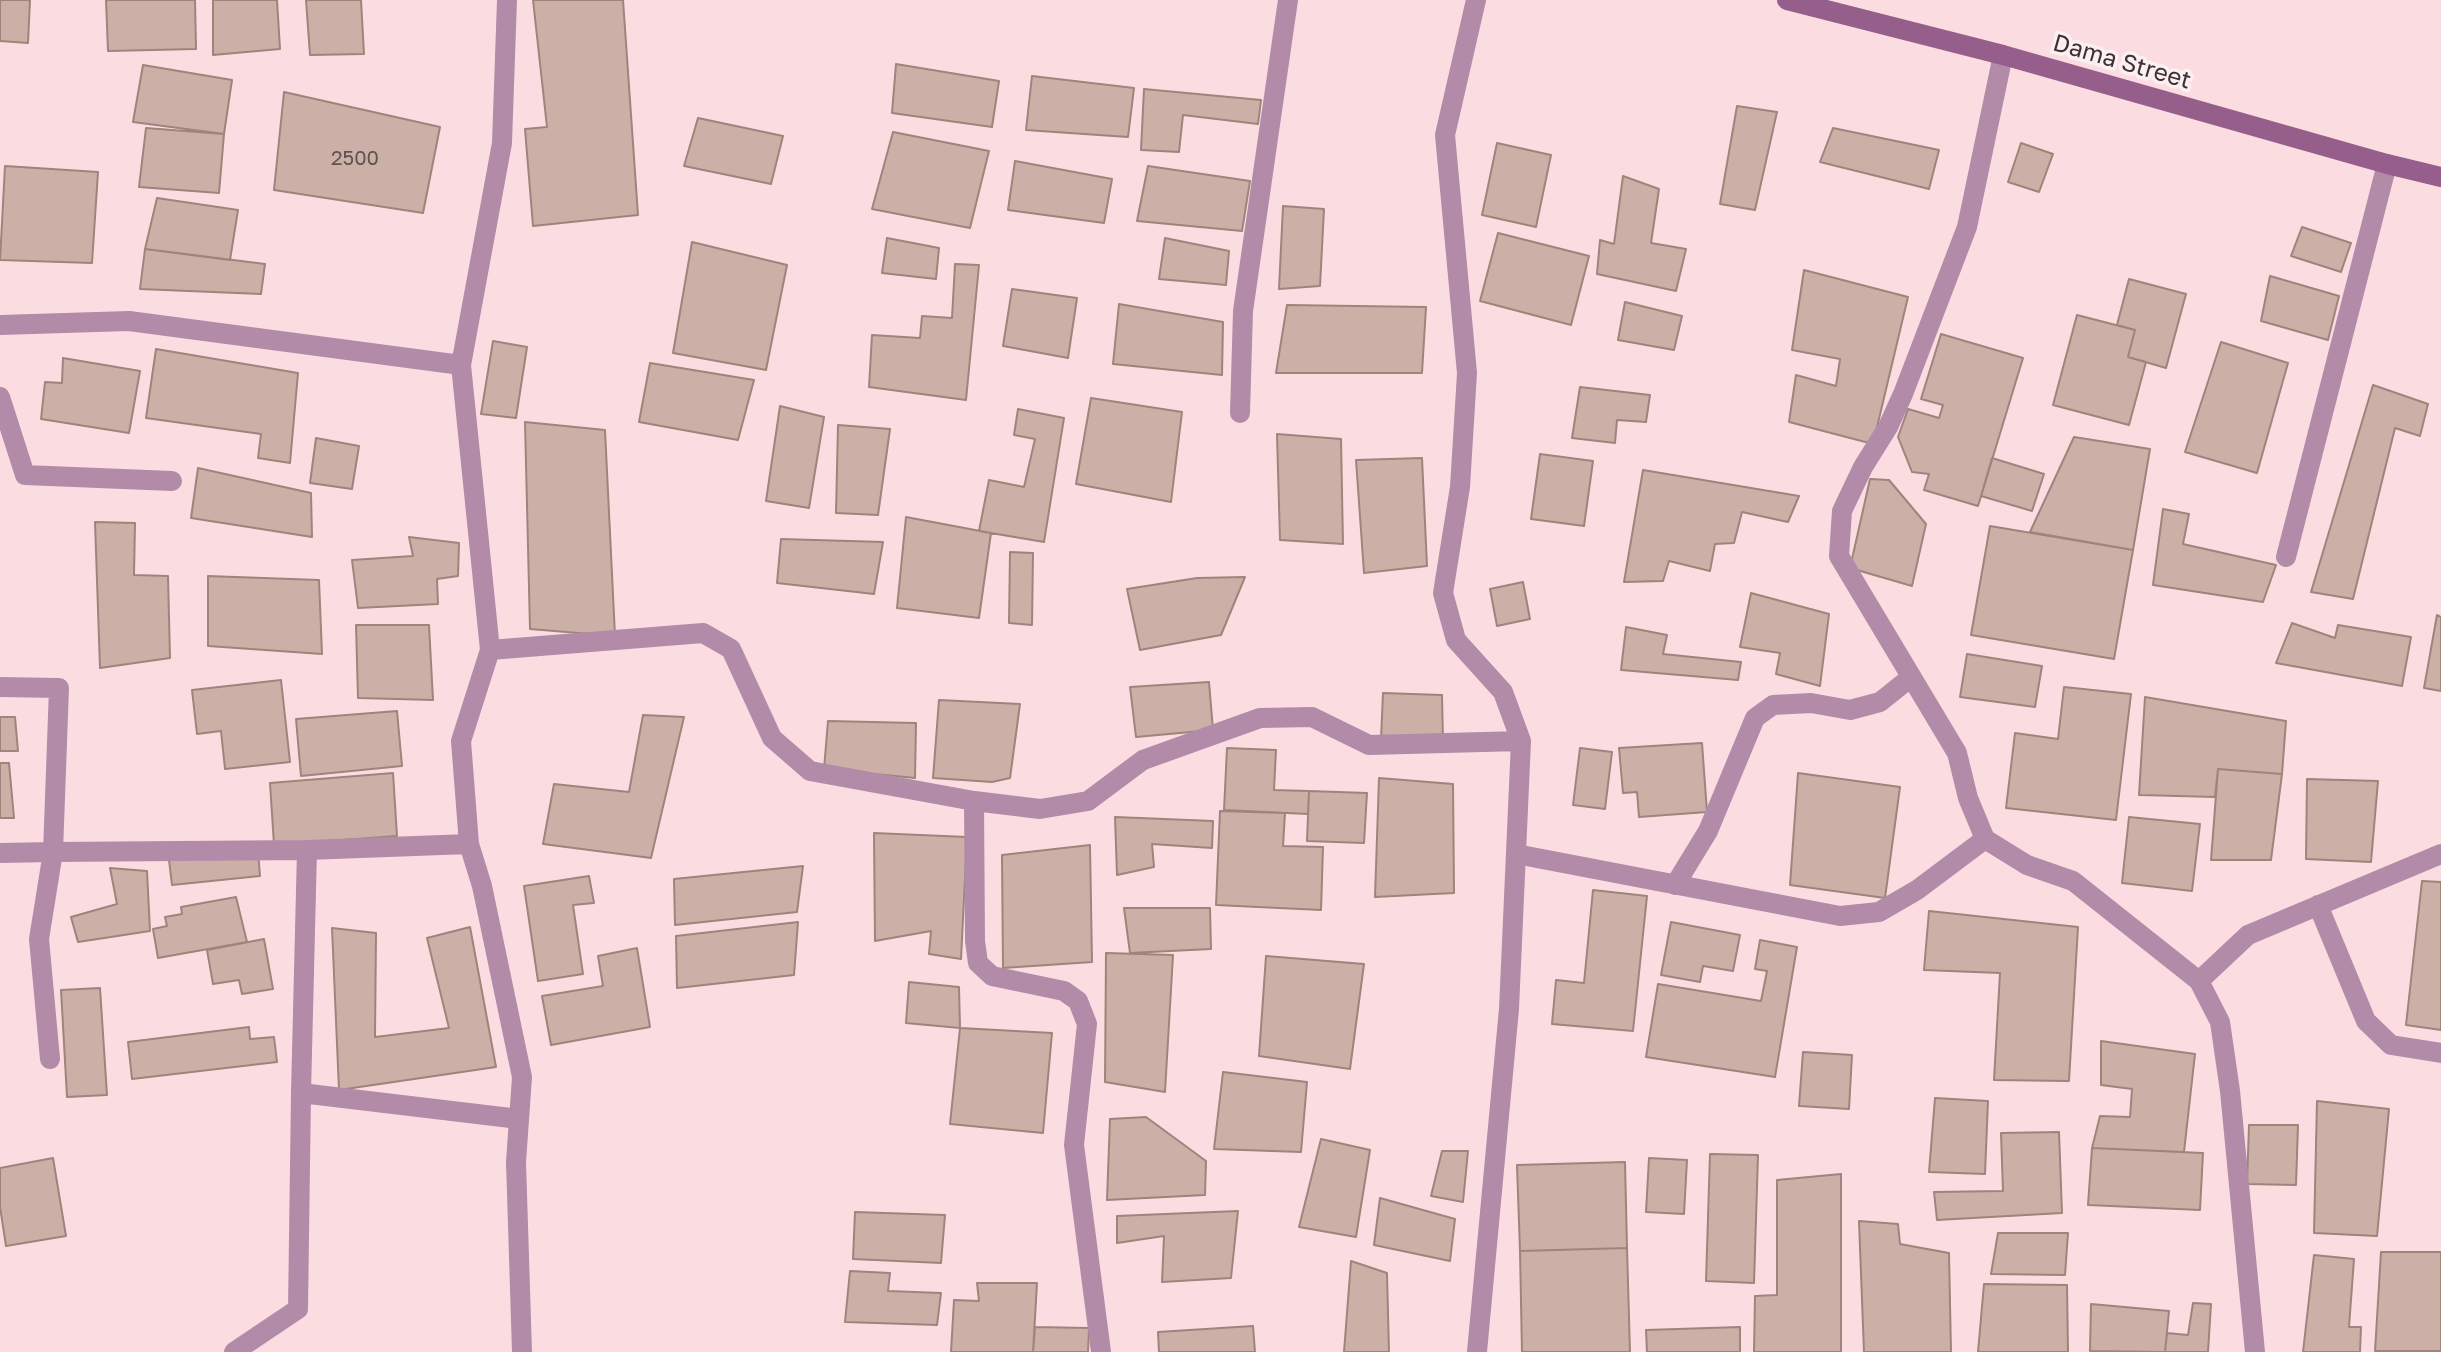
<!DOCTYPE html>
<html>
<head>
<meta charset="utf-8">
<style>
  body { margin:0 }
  canvas { display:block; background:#fbdde1 }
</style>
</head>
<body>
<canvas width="2441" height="1352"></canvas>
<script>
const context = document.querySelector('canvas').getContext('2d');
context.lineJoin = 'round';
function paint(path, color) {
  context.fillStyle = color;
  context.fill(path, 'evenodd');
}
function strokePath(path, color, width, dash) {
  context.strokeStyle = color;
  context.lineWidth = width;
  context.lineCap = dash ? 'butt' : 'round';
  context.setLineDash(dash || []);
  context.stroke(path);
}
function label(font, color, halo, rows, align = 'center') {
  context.font = font + ' "Golos Text",sans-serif';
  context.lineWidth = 7;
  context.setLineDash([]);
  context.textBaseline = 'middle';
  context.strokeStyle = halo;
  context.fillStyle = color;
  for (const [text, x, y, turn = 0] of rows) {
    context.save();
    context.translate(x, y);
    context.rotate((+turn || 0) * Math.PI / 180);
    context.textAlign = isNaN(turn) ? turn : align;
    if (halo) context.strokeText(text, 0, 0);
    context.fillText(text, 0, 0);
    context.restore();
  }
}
const building = new Path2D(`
  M 0,0 L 30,0 L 28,43 L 0,41 Z
  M 106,0 L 195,0 L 196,49 L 108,51 Z
  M 213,0 L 277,0 L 280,49 L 213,55 Z
  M 306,0 L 361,0 L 364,54 L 310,55 Z
  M 533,0 L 623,0 L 638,215 L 533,226 L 525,129 L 547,127 Z
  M 896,64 L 999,81 L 992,127 L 892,113 Z
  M 143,65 L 232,80 L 224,134 L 133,122 Z
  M 1032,76 L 1134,88 L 1128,137 L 1026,130 Z
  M 1144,89 L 1261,100 L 1258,124 L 1183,115 L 1179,152 L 1141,150 Z
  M 284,92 L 440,127 L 423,213 L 274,190 Z
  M 1737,106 L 1777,112 L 1755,210 L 1720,204 Z
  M 698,118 L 783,136 L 771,184 L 684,166 Z
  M 146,128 L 224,134 L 219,193 L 139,187 Z
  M 1833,128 L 1939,150 L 1929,189 L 1820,162 Z
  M 893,132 L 989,151 L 970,228 L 872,209 Z
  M 1497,143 L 1551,155 L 1536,227 L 1482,215 Z
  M 2021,143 L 2053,154 L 2039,192 L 2008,182 Z
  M 1015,161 L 1112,179 L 1104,223 L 1008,210 Z
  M 5,166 L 98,172 L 92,263 L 0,260 Z
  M 1148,166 L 1250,181 L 1242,231 L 1137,221 Z
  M 1623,176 L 1659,189 L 1651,243 L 1686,249 L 1676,291 L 1597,274 L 1600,240 L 1614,244 Z
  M 157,198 L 238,210 L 230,260 L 145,249 Z
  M 1283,206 L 1324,209 L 1320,286 L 1279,289 Z
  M 2302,227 L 2351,243 L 2341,272 L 2291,256 Z
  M 1498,233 L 1589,256 L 1571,325 L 1480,301 Z
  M 887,238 L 939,248 L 936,279 L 882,273 Z
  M 1165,238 L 1229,251 L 1226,285 L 1159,279 Z
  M 692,242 L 787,265 L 766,370 L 673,353 Z
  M 145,249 L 265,264 L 261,294 L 140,289 Z
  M 955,264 L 979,265 L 966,400 L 869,387 L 872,335 L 920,338 L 922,316 L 952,318 Z
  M 1804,270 L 1908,297 L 1873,444 L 1789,422 L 1796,375 L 1836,386 L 1840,359 L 1792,350 Z
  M 2270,276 L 2339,296 L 2328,340 L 2261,321 Z
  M 2129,279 L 2186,294 L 2166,368 L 2128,357 L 2135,330 L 2117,325 Z
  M 1012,289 L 1077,298 L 1068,358 L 1003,346 Z
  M 1625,302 L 1682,316 L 1674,350 L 1618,340 Z
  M 1119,304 L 1223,322 L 1222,375 L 1113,364 Z
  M 1287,305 L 1426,307 L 1422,373 L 1276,373 Z
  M 2077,315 L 2135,330 L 2128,357 L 2146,362 L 2129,425 L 2053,405 Z
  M 1941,334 L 2023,358 L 1978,506 L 1924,490 L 1929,474 L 1912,472 L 1898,437 L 1908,409 L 1939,418 L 1943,405 L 1921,399 Z
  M 493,341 L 527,347 L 516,418 L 481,414 Z
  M 2221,342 L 2288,363 L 2257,473 L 2185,452 Z
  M 156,349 L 298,373 L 290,463 L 258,458 L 261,434 L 146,418 Z
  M 63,358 L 140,371 L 129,433 L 41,419 L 45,382 L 62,383 Z
  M 650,363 L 754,380 L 738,440 L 639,422 Z
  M 2373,385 L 2428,404 L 2420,436 L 2395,428 L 2353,599 L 2311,592 Z
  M 1580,387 L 1650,395 L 1646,422 L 1617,420 L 1615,443 L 1572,438 Z
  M 1091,398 L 1182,412 L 1171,502 L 1076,484 Z
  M 780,406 L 824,417 L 809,508 L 766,501 Z
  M 1018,409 L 1064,418 L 1044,542 L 979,531 L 989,480 L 1024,487 L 1035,439 L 1014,435 Z
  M 525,422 L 605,430 L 615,636 L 530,629 Z
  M 838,425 L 890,429 L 878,515 L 836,513 Z
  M 1277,434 L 1341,439 L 1343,544 L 1280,540 Z
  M 2074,437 L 2150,449 L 2133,550 L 2030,532 Z
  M 316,438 L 359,446 L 352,489 L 310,483 Z
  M 1540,454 L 1593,461 L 1584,526 L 1531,519 Z
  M 1422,458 L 1427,566 L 1364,573 L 1356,460 Z
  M 1992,458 L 2044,474 L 2032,511 L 1981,496 Z
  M 198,468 L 311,493 L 312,537 L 191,518 Z
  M 1643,470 L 1799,496 L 1788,522 L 1742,512 L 1734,543 L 1715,544 L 1710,571 L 1669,561 L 1663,581 L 1624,582 Z
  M 1870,479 L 1889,480 L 1926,524 L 1912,586 L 1850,568 Z
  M 2163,509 L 2189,514 L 2183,544 L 2276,565 L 2263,602 L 2153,585 Z
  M 906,517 L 991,533 L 979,618 L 897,608 Z
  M 95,522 L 135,523 L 134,575 L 168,576 L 170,658 L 100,668 Z
  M 1990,526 L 2133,550 L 2114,659 L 1971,635 Z
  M 409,537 L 459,543 L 458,576 L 437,579 L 438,604 L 358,608 L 352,560 L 413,556 Z
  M 781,539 L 883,542 L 874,594 L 777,583 Z
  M 1010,552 L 1033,553 L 1032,625 L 1009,623 Z
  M 208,576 L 319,580 L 322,654 L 208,646 Z
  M 1245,577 L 1221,635 L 1140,650 L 1127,589 L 1197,578 Z
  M 1523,582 L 1530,619 L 1497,626 L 1490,589 Z
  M 1751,593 L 1829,614 L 1820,686 L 1776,674 L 1780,653 L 1740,647 Z
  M 2437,615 L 2441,617 L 2441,691 L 2424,688 Z
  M 2292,623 L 2335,638 L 2338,625 L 2411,637 L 2402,686 L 2276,663 Z
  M 356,625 L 429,625 L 433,700 L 358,698 Z
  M 1626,627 L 1667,635 L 1663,654 L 1741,662 L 1738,680 L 1621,670 Z
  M 1967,654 L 2042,666 L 2035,707 L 1960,697 Z
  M 281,680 L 290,762 L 225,769 L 221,731 L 197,734 L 192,690 Z
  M 1209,682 L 1213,730 L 1136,737 L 1130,687 Z
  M 2064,687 L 2131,694 L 2116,820 L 2006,808 L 2015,733 L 2058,739 Z
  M 1383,693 L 1442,695 L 1443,741 L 1381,739 Z
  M 2145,697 L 2286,721 L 2282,774 L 2218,769 L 2215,797 L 2139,795 Z
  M 939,700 L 1020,704 L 1010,778 L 992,782 L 933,778 Z
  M 397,711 L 402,766 L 301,776 L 296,719 Z
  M 643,715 L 684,717 L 651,858 L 543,844 L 554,784 L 629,792 Z
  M 0,717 L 15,717 L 18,751 L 0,751 Z
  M 828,721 L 916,723 L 915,778 L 824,769 Z
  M 1702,743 L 1707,812 L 1639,817 L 1637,792 L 1623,793 L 1619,748 Z
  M 1227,748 L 1276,750 L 1274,790 L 1309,791 L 1308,814 L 1224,810 Z
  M 1580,748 L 1612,752 L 1605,809 L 1573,805 Z
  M 0,763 L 9,763 L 14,818 L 0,818 Z
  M 2218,769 L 2282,774 L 2271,860 L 2211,860 Z
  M 393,773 L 397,836 L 274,845 L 270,783 Z
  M 1798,773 L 1900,787 L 1885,898 L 1790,885 Z
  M 1379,778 L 1453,784 L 1454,893 L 1375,897 Z
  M 2307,779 L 2378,781 L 2371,862 L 2306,859 Z
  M 1309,791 L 1367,793 L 1364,843 L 1307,841 Z
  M 1220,811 L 1285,813 L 1283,846 L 1323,847 L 1321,910 L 1216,905 Z
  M 1115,817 L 1213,821 L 1212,848 L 1152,844 L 1154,867 L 1117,875 Z
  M 2129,817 L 2200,824 L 2192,891 L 2122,883 Z
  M 874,833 L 967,837 L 961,959 L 929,954 L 931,931 L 875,941 Z
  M 1090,845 L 1092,962 L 1003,968 L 1002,855 Z
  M 258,851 L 260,876 L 172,885 L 169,860 Z
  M 803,866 L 797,912 L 675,925 L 674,879 Z
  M 110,868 L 147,871 L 150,931 L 78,942 L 71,917 L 117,904 Z
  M 589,876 L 594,903 L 573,905 L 583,974 L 538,981 L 524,886 Z
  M 2422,881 L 2441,882 L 2441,1030 L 2406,1025 Z
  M 1593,890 L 1647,896 L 1633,1031 L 1552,1024 L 1556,980 L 1584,983 Z
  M 236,897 L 247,942 L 158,958 L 153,929 L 167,926 L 165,917 L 182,914 L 181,907 Z
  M 1124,908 L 1210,908 L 1211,949 L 1130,953 Z
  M 1929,911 L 2078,927 L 2069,1081 L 1994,1080 L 2000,973 L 1924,970 Z
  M 798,922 L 794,975 L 677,988 L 676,936 Z
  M 1671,922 L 1740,935 L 1733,971 L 1703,966 L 1700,982 L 1661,975 Z
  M 470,927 L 496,1067 L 339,1090 L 332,928 L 376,933 L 375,1037 L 449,1028 L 427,938 Z
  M 264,939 L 273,989 L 242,994 L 239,980 L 213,984 L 207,950 Z
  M 1760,940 L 1797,947 L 1775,1077 L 1646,1057 L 1658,984 L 1761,1001 L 1767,971 L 1755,969 Z
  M 637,948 L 650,1027 L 551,1045 L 542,996 L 603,986 L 598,956 Z
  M 1106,953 L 1173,955 L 1165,1092 L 1105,1082 Z
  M 1266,956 L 1364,964 L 1350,1069 L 1259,1056 Z
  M 909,982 L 959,987 L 960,1028 L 906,1023 Z
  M 100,988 L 107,1095 L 67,1097 L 61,990 Z
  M 249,1027 L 250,1039 L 274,1037 L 277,1062 L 132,1079 L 128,1042 Z
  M 960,1028 L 1052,1033 L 1043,1133 L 950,1124 Z
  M 2101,1041 L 2195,1054 L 2184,1152 L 2092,1148 L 2100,1116 L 2130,1117 L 2132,1089 L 2101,1085 Z
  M 1803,1052 L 1852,1055 L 1849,1109 L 1799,1106 Z
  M 1223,1072 L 1307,1082 L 1301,1152 L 1214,1149 Z
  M 1935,1098 L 1988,1101 L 1985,1174 L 1929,1172 Z
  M 2317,1101 L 2389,1109 L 2377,1236 L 2314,1233 Z
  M 1146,1117 L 1206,1161 L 1205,1195 L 1107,1200 L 1110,1119 Z
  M 2249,1125 L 2298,1125 L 2296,1185 L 2247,1184 Z
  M 2059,1132 L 2062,1213 L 1937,1220 L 1934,1192 L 2003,1191 L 2001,1133 Z
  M 1321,1139 L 1370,1150 L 1356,1237 L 1299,1227 Z
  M 2092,1148 L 2203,1153 L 2200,1210 L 2088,1205 Z
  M 1442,1151 L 1468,1151 L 1463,1202 L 1431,1196 Z
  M 1710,1154 L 1758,1155 L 1754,1283 L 1706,1281 Z
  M 53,1158 L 66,1236 L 6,1246 L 0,1207 L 0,1168 Z
  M 1649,1158 L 1687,1160 L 1684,1214 L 1646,1212 Z
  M 1625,1162 L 1627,1248 L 1520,1251 L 1517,1165 Z
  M 1841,1174 L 1841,1352 L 1754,1352 L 1755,1296 L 1777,1295 L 1777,1180 Z
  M 1380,1198 L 1455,1219 L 1450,1261 L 1374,1245 Z
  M 1238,1211 L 1231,1278 L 1162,1282 L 1164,1236 L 1117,1243 L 1117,1216 Z
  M 855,1212 L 945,1215 L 941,1263 L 853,1259 Z
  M 1859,1221 L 1898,1224 L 1900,1244 L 1949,1253 L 1951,1352 L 1864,1352 Z
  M 1998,1233 L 2068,1233 L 2065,1275 L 1991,1274 Z
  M 1627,1248 L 1630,1352 L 1522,1352 L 1520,1251 Z
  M 2381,1252 L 2441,1252 L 2441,1351 L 2375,1351 Z
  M 2314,1255 L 2354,1259 L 2349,1327 L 2361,1327 L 2360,1352 L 2303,1352 Z
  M 1351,1261 L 1387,1273 L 1389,1352 L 1344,1352 Z
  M 850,1271 L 890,1273 L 888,1291 L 941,1293 L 937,1325 L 845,1322 Z
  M 977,1283 L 1037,1283 L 1033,1352 L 951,1352 L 954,1300 L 979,1301 Z
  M 1984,1284 L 2067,1285 L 2068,1352 L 1978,1352 Z
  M 2193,1303 L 2211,1304 L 2208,1352 L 2165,1352 L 2167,1333 L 2188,1335 Z
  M 2091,1304 L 2169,1311 L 2165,1352 L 2090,1351 Z
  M 1253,1326 L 1255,1352 L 1159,1352 L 1158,1332 Z
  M 1035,1327 L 1089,1328 L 1088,1352 L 1033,1352 Z
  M 1740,1327 L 1740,1352 L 1647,1352 L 1646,1330 Z`);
paint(building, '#ccb0a7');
strokePath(building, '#9e847b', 2);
strokePath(new Path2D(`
  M 234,1352 L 298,1309 L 301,1093 L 519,1119`), '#b28ba8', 20);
strokePath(new Path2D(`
  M 507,0 L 502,143 L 461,365 L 490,650 L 461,741 L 469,844 L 482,886 L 522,1077 L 516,1162 L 522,1352
  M 1476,0 L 1445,135 L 1467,373 L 1460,487 L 1443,593 L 1456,640 L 1503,692 L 1521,741 L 1509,1009 L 1477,1352
  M 2003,55 L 1967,227 L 1903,394 L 1888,427 L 1863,467 L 1842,511 L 1839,556 L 1957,753 L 1968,798 L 1985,839 L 2027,865 L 2073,881 L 2199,981 L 2220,1022 L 2230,1091 L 2255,1352
  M 0,325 L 129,321 L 461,365
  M 0,397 L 25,475 L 172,481
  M 1240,413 L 1243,311 L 1288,0
  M 2286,557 L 2387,164
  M 490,650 L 703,633 L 731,649 L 772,738 L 810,771 L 974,801 L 1040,809 L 1088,801 L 1143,760 L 1260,718 L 1312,717 L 1369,745 L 1521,741
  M 0,687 L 59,688 L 53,852 L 0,853
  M 974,801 L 975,941 L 978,963 L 992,976 L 1064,991 L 1078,1001 L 1087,1024 L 1074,1145 L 1101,1352
  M 1516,854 L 1840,916 L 1879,912 L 1917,890 L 1985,839
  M 1675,885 L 1708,831 L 1755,718 L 1773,705 L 1811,703 L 1850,710 L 1880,702 L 1910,678
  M 2318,905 L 2366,1021 L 2391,1045 L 2441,1053
  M 2199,981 L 2248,935 L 2441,854
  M 50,1059 L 39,939 L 53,852 L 307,850 L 469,844
  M 301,1093 L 307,850`), '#b28ba8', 20);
strokePath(new Path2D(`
  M 1787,0 L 2003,55 L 2387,164 L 2441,177`), '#965e8a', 20);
label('20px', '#615250', null, [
  ["2500",355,159]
]);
label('24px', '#3d3233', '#fceff1', [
  ["Dama Street",2122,62,16]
]);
</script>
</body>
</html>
